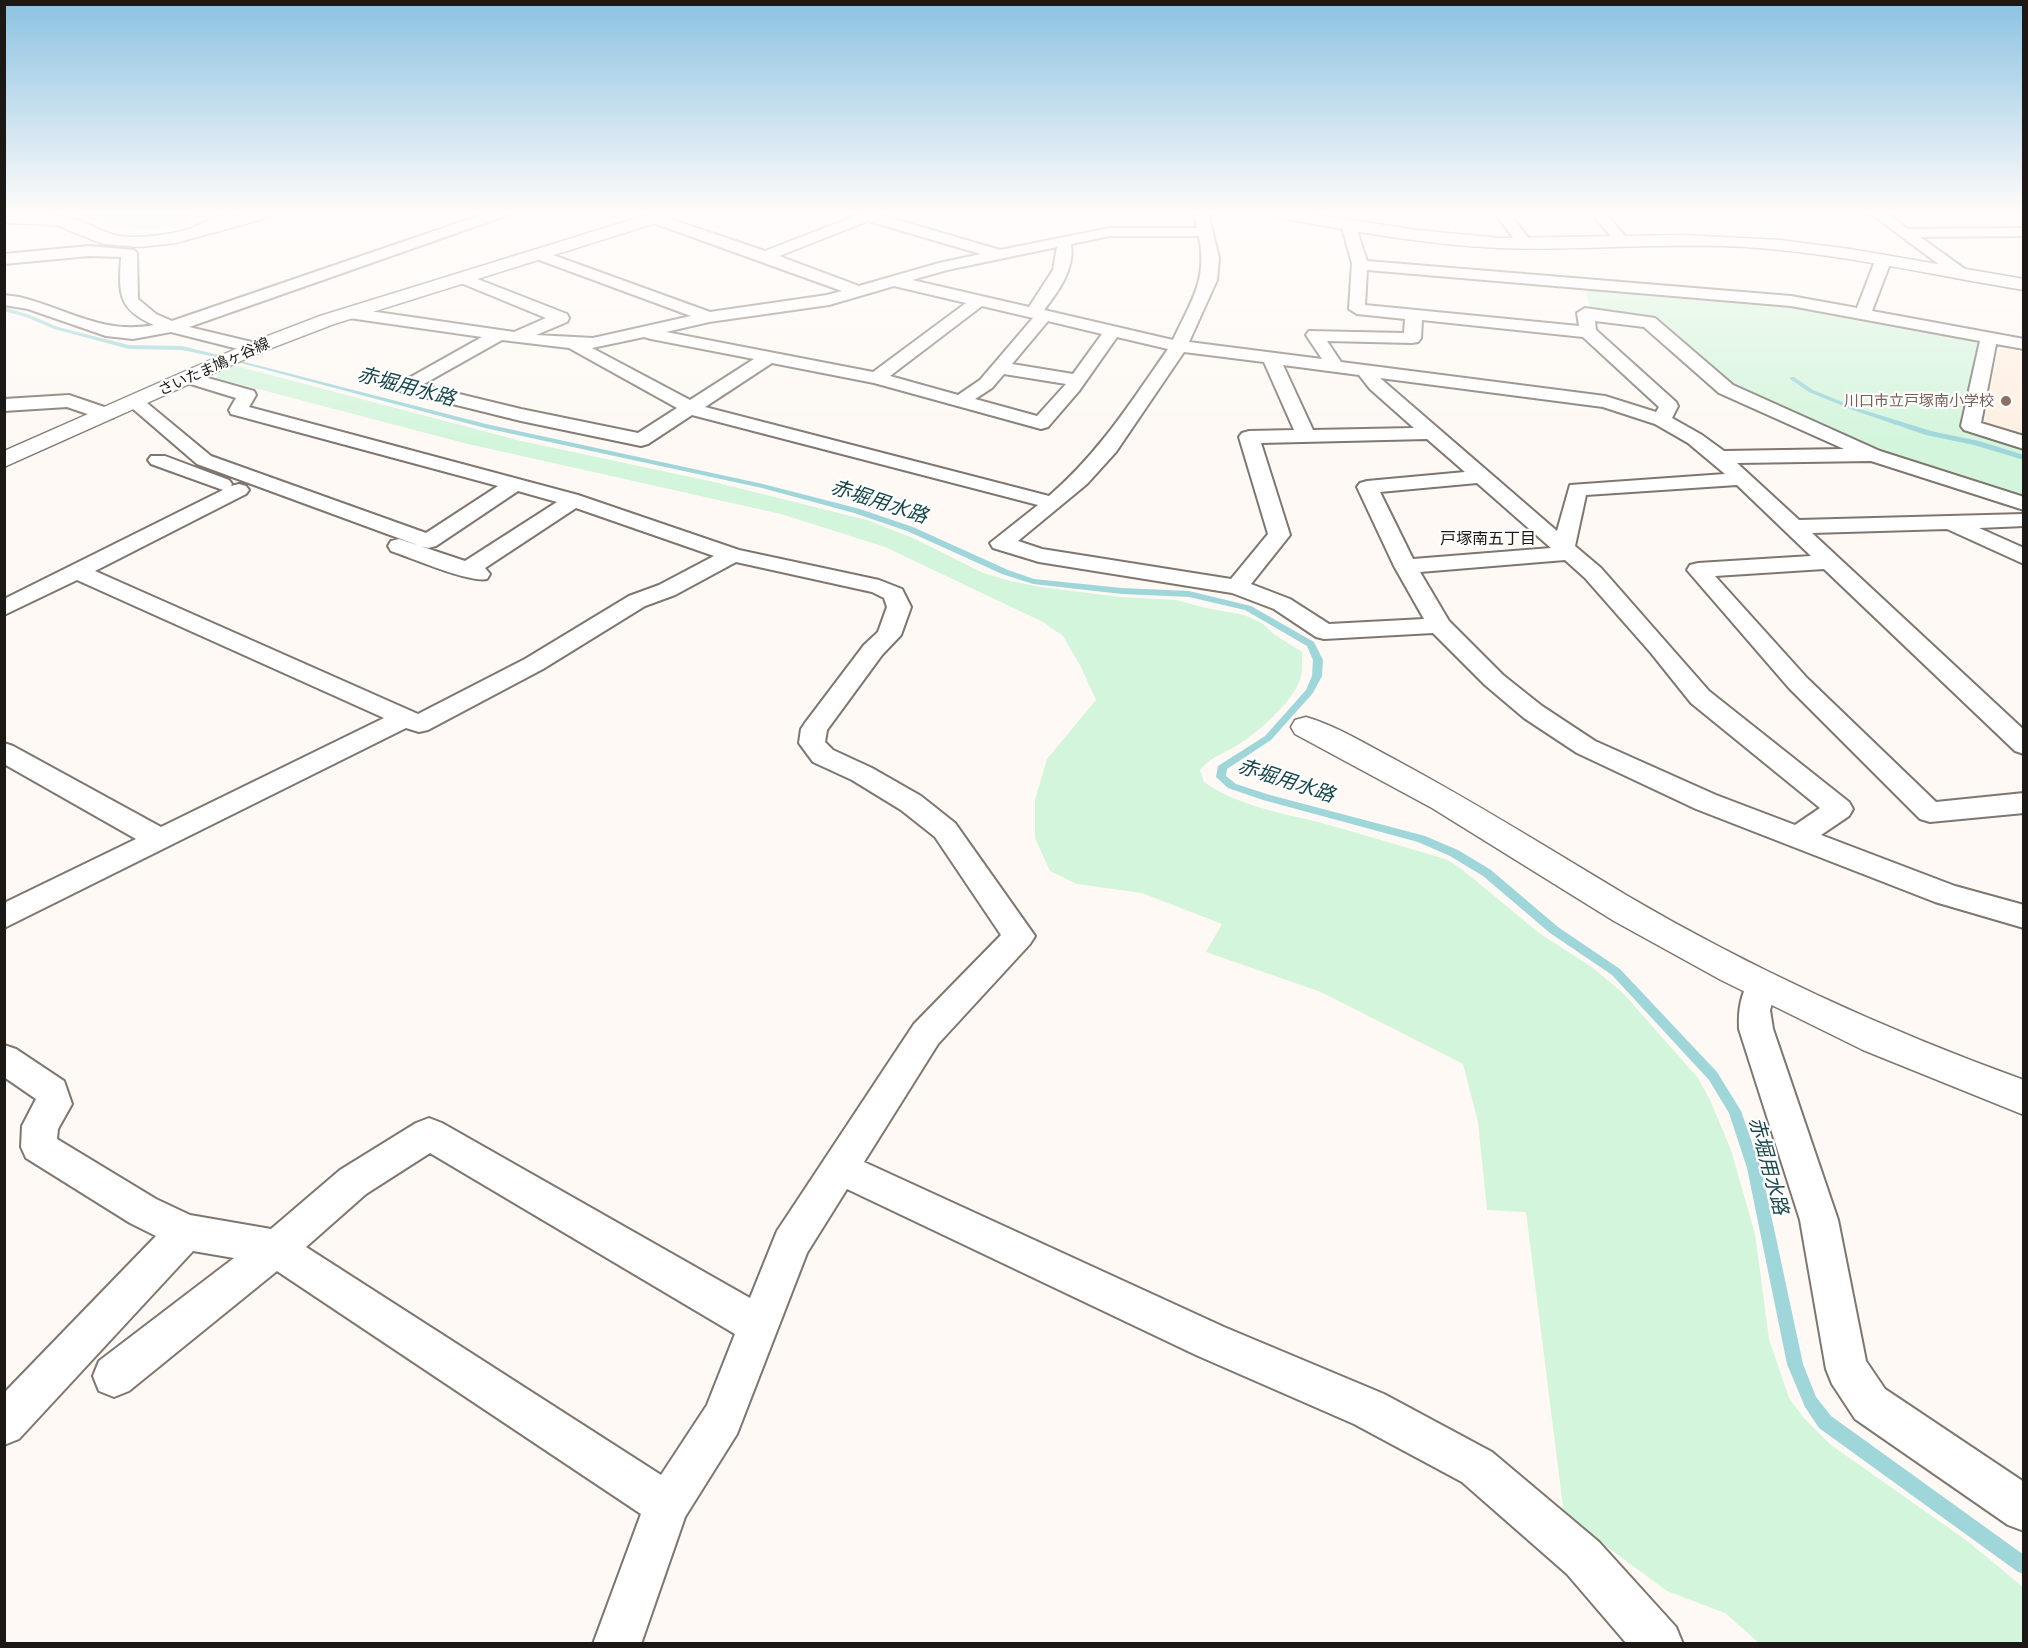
<!DOCTYPE html>
<html>
<head>
<meta charset="utf-8">
<style>
  body { margin:0 }
  #map { position:relative; width:2028px; height:1648px; overflow:hidden; background:#fef9f4; font-family:Quicksand,sans-serif }
  canvas { display:block }
  .frame { position:absolute; inset:0; border:6px solid #1b1815; pointer-events:none }
</style>
</head>
<body>
<div id="map">
<canvas width="2028" height="1648"></canvas>
<div class="frame"></div>
</div>
<script>
const context = document.querySelector('canvas').getContext('2d');
context.lineJoin = 'round';
function paint(path, color) {
  context.fillStyle = color;
  context.fill(path, 'evenodd');
}
function strokePath(path, color, width, dash) {
  context.strokeStyle = color;
  context.lineWidth = width;
  context.lineCap = dash ? 'butt' : 'round';
  context.setLineDash(dash || []);
  context.stroke(path);
}
function label(font, color, halo, rows, align = 'center') {
  context.font = font + ' Quicksand,"Noto Sans JP",sans-serif';
  context.lineWidth = 4.5;
  context.setLineDash([]);
  context.textBaseline = 'middle';
  context.strokeStyle = halo;
  context.fillStyle = color;
  for (const [text, x, y, turn = 0] of rows) {
    context.save();
    context.translate(x, y);
    context.rotate((+turn || 0) * Math.PI / 180);
    context.textAlign = isNaN(turn) ? turn : align;
    if (halo) context.strokeText(text, 0, 0);
    context.fillText(text, 0, 0);
    context.restore();
  }
}
paint(new Path2D(`
  M 1998,347 L 2023,348 L 2023,439 L 1993,429 L 1985,421 Z`), '#feefe1');
paint(new Path2D(`
  M 53,213 L 189,213 L 191,214 C 183,234 130,231 112,226 C 103,224 95,219 86,217 C 75,214 64,213 53,213 Z
  M 1597,287 L 1762,300 L 1966,336 L 1979,344 L 1961,427 L 2023,447 L 2023,498 L 1878,453 L 1730,388 L 1651,321 L 1591,311 L 1586,294 L 1587,290 Z
  M 229,364 L 521,441 L 714,482 L 867,520 L 915,539 L 983,573 L 1011,581 L 1040,587 L 1120,597 L 1176,600 L 1206,608 L 1244,615 L 1262,623 L 1275,635 L 1302,652 C 1302,661 1303,672 1300,680 C 1292,702 1259,732 1239,744 C 1224,754 1213,755 1200,770 L 1204,782 C 1241,808 1286,813 1329,825 C 1369,836 1408,848 1448,860 L 1464,871 L 1539,933 L 1593,968 L 1623,993 L 1698,1078 L 1710,1100 L 1731,1150 L 1755,1234 L 1769,1339 L 1789,1398 L 1804,1418 L 1831,1445 L 1966,1540 L 2023,1587 L 2023,1643 L 1759,1643 L 1725,1613 L 1667,1591 L 1564,1515 L 1526,1212 L 1487,1210 L 1478,1122 L 1463,1064 L 1321,992 L 1206,952 L 1222,924 L 1142,893 L 1077,884 L 1050,871 L 1035,838 L 1035,800 L 1047,759 L 1096,700 L 1081,667 L 1063,636 L 1043,622 L 885,547 L 781,514 L 468,444 L 216,378 L 220,370 Z`), '#d3f5dc');
paint(new Path2D(`
  M 4,307 L 30,315 L 58,327 L 129,345 L 182,346 L 223,356 L 220,358 L 182,350 L 129,349 L 54,329 L 26,317 L 4,311 Z
  M 237,360 L 486,424 L 763,484 L 860,509 L 913,527 L 1008,570 L 1034,579 L 1122,588 L 1189,591 L 1251,606 L 1314,642 L 1323,660 L 1322,676 L 1313,693 L 1271,740 L 1227,769 L 1226,776 L 1236,784 L 1270,795 L 1425,836 L 1458,850 L 1491,870 L 1558,927 L 1620,969 L 1717,1072 L 1741,1111 L 1761,1168 L 1803,1364 L 1816,1397 L 1831,1416 L 2024,1555 L 2024,1574 L 2018,1572 L 1819,1428 L 1805,1407 L 1787,1364 L 1747,1168 L 1729,1113 L 1709,1080 L 1612,975 L 1550,933 L 1483,876 L 1450,856 L 1418,842 L 1263,800 L 1228,788 L 1216,777 L 1218,766 L 1265,736 L 1306,690 L 1312,676 L 1313,660 L 1307,646 L 1245,610 L 1189,597 L 1122,594 L 1033,584 L 1002,574 L 907,531 L 854,513 L 762,488 L 485,428 L 237,362 Z
  M 1790,377 L 1794,377 L 1813,390 L 1857,408 L 1931,431 L 1979,441 L 2024,455 L 2024,460 L 1974,445 L 1926,435 L 1853,410 L 1809,392 L 1790,379 Z`), '#9fd6da');
const minor = new Path2D(`
  M 487,213 L 507,213 L 505,216 L 189,327 L 260,344 L 263,348 L 260,352 L 254,353 L 171,332 L 133,339 L 106,336 L 28,309 L 4,305 L 4,295 L 19,297 C 68,309 103,335 154,325 C 117,309 119,293 121,257 L 89,256 L 4,264 L 4,254 L 89,246 L 134,250 L 137,253 L 138,299 L 156,314 L 172,321 Z
  M 863,213 L 882,213 L 881,215 L 1000,250 L 1110,228 L 1197,228 L 1194,213 L 1208,213 L 1219,258 L 1217,280 L 1189,342 L 1322,359 L 1306,335 L 1309,331 L 1404,333 L 1405,319 L 1357,314 L 1349,309 L 1352,263 L 1341,224 L 1348,220 L 1355,224 L 1367,261 L 1791,296 L 1857,308 L 1875,261 L 1883,256 L 1891,261 L 1872,311 L 2024,339 L 2024,349 L 1996,344 L 1981,423 L 2024,436 L 2024,449 L 1964,430 L 1961,426 L 1980,341 L 1791,306 L 1367,270 L 1365,305 L 1579,326 L 1577,313 L 1585,308 L 1655,318 L 1733,385 L 1880,451 L 2024,497 L 2024,510 L 1871,461 L 1737,463 L 1799,520 L 2024,514 L 2024,526 L 1979,528 L 2024,548 L 2024,564 L 1947,529 L 1812,533 L 2024,730 L 2024,754 L 2015,751 L 1824,569 L 1715,576 L 1807,678 L 1936,802 L 2024,793 L 2024,813 L 1930,822 L 1920,819 L 1789,688 L 1687,570 L 1690,565 L 1698,563 L 1811,556 L 1737,485 L 1586,495 L 1575,546 L 1601,568 L 1709,691 L 1849,802 L 1853,809 L 1849,816 L 1821,835 L 1955,886 L 2024,905 L 2024,928 L 1935,902 L 1696,809 L 1577,753 L 1524,718 L 1485,685 L 1433,633 L 1324,639 L 1316,637 L 1274,609 L 1232,593 L 1039,562 L 993,548 L 990,543 L 1038,505 L 692,415 L 648,444 L 641,446 L 521,421 L 400,391 L 397,387 L 400,383 L 482,337 L 349,318 L 341,313 L 349,308 L 514,332 L 546,318 L 456,281 L 454,278 L 462,273 L 567,314 L 569,318 L 567,322 L 536,335 L 593,338 L 691,316 L 534,258 L 531,255 L 539,250 L 710,312 L 827,295 L 842,291 L 648,221 L 646,218 L 653,214 L 658,215 L 765,251 ZM 868,221 L 981,254 L 939,263 L 859,286 L 779,256 ZM 1110,236 L 1199,236 C 1208,280 1191,301 1173,340 L 1044,310 C 1058,292 1075,269 1071,244 ZM 1057,247 L 1053,270 L 1029,307 L 912,280 L 947,270 ZM 894,286 L 966,303 L 873,372 L 666,332 L 709,322 L 829,305 ZM 982,306 L 1033,318 L 980,380 L 958,395 L 890,376 ZM 1422,320 L 1583,337 L 1659,407 L 1656,412 L 1605,396 L 1341,362 L 1327,341 L 1412,343 L 1418,342 L 1421,338 ZM 1048,321 L 1102,334 L 1073,374 L 1012,364 ZM 1595,321 L 1644,327 L 1719,393 L 1844,449 L 1724,451 L 1702,435 L 1672,418 L 1678,406 L 1676,402 L 1596,330 ZM 644,337 L 651,339 L 754,359 L 690,400 L 592,348 ZM 1117,337 L 1168,349 C 1131,402 1099,453 1049,496 L 705,407 L 772,363 L 874,383 L 1041,429 L 1048,427 L 1079,391 ZM 502,340 L 569,348 L 677,408 L 638,433 L 521,409 L 422,385 ZM 1184,352 L 1264,362 L 1294,430 L 1249,431 L 1242,433 L 1239,437 L 1268,534 L 1231,579 L 1042,549 L 1018,541 L 1087,484 L 1116,452 ZM 1283,365 L 1359,375 L 1370,389 L 1414,428 L 1313,430 ZM 1004,374 L 1066,384 L 1037,416 L 975,399 L 992,388 ZM 1380,378 L 1603,407 L 1655,424 L 1688,443 L 1725,474 L 1570,485 L 1557,531 ZM 1427,439 L 1465,472 L 1367,481 L 1360,483 L 1357,487 L 1394,566 L 1424,619 L 1329,624 L 1290,599 L 1251,584 L 1290,535 L 1261,443 ZM 1477,483 L 1551,548 L 1413,559 L 1380,492 ZM 1565,560 L 1585,578 L 1651,653 L 1691,703 L 1820,808 L 1795,825 L 1716,795 L 1595,741 L 1542,706 L 1503,675 L 1449,621 L 1420,572 Z
  M 1495,213 L 1509,213 L 1533,244 L 1530,247 L 1520,247 Z
  M 1591,213 L 1605,213 L 1627,238 L 1629,241 L 1627,244 L 1617,244 Z
  M 1870,213 L 1886,213 L 1908,229 L 2024,228 L 2024,236 L 1920,237 L 1969,272 L 1971,275 L 1969,278 L 1957,278 Z
  M 190,373 L 254,391 L 256,395 L 249,407 L 578,495 L 739,550 L 879,580 L 902,589 L 911,607 L 901,635 L 882,655 L 827,730 L 825,742 L 833,750 L 872,768 L 921,796 L 955,823 L 1035,936 L 1030,944 L 938,1044 L 864,1162 L 1224,1327 L 1384,1394 L 1492,1452 L 1599,1542 L 1676,1627 L 1683,1644 L 1627,1644 L 1567,1574 L 1462,1482 L 1354,1424 L 1196,1355 L 847,1189 L 807,1253 L 737,1434 L 685,1517 L 641,1644 L 593,1644 L 641,1514 L 277,1271 L 129,1391 L 114,1397 L 99,1391 L 93,1376 L 99,1361 L 234,1258 L 193,1251 L 19,1439 L 4,1445 L 4,1393 L 156,1236 L 130,1223 L 26,1158 L 21,1147 L 22,1126 L 36,1099 L 4,1077 L 4,1045 L 16,1049 L 64,1081 L 72,1104 L 58,1129 L 57,1139 L 156,1199 L 190,1215 L 271,1229 L 340,1170 L 416,1123 L 429,1118 L 442,1123 L 750,1298 L 777,1231 L 914,1024 L 1001,935 L 935,837 L 901,810 L 852,780 L 813,762 L 799,743 L 801,729 L 805,723 L 864,645 L 878,632 L 887,607 L 884,598 L 872,592 L 736,562 L 675,595 L 645,606 L 543,669 L 428,730 L 419,732 L 406,728 L 4,928 L 4,903 L 136,839 L 4,764 L 4,743 L 13,746 L 161,827 L 384,718 L 77,580 L 4,615 L 4,599 L 223,490 L 151,464 L 148,460 L 151,456 L 165,456 L 229,480 L 232,484 L 231,486 L 239,484 L 246,486 L 249,490 L 246,494 L 95,571 L 418,714 L 525,659 L 629,596 L 659,585 L 714,556 L 576,508 L 485,568 L 490,574 L 487,579 C 469,583 412,558 391,551 L 388,546 L 391,541 L 399,539 L 465,561 L 557,502 L 518,491 L 436,546 L 428,548 L 420,546 L 197,464 L 125,402 L 127,398 L 141,398 L 211,456 L 426,533 L 498,486 L 231,414 L 229,410 L 236,398 L 184,382 L 181,378 L 184,374 ZM 430,1153 L 735,1334 L 707,1405 L 661,1475 L 306,1247 L 366,1194 Z
  M 69,395 L 113,410 L 115,414 L 113,418 L 99,418 L 67,407 L 4,411 L 4,399 Z
  M 1762,972 L 1773,976 L 1778,985 L 1770,1010 L 1773,1029 L 1838,1220 L 1866,1361 L 1885,1389 L 2024,1482 L 2024,1531 L 2008,1525 L 1855,1419 L 1832,1384 L 1826,1369 L 1800,1220 L 1739,1029 C 1738,1009 1741,994 1751,976 Z`);
const tertiary = new Path2D(`
  M 4,213 C 29,213 54,213 78,220 C 96,226 110,237 130,237 C 149,237 170,235 189,229 C 209,222 213,213 235,213 L 233,216 L 246,213 L 272,213 L 270,217 L 176,243 L 141,247 L 103,244 L 56,225 L 4,223 Z
  M 1272,213 L 1305,213 L 1417,230 L 1500,238 L 1684,235 L 1780,240 L 1850,249 L 2024,279 L 2024,290 C 1931,275 1839,253 1745,247 C 1664,242 1582,251 1500,248 C 1426,245 1353,231 1280,218 Z
  M 1306,717 C 1337,726 1367,745 1396,760 C 1474,802 1550,849 1626,895 C 1752,969 1886,1030 2024,1080 L 2024,1115 L 1863,1050 L 1721,980 L 1614,921 L 1432,808 L 1295,734 L 1291,727 L 1295,720 Z`);
const secondary = new Path2D(`
  M 653,213 L 677,213 L 675,217 L 334,324 L 261,352 L 4,467 L 4,451 L 247,344 L 320,316 Z`);
strokePath(minor, '#7e766f', 4);
strokePath(tertiary, '#7e766f', 3);
strokePath(secondary, '#7e766f', 3);
paint(minor, '#fff');
paint(tertiary, '#fff');
paint(secondary, '#fff');
const sky = context.createLinearGradient(0, 0, 0, 443);
sky.addColorStop(0, '#8bc2e2');
sky.addColorStop(0.48, '#fffcfa');
sky.addColorStop(1, '#fffcfa00');
context.fillStyle = sky;
context.fillRect(0, 0, 2028, 443);
for (const [x, y, r, color] of [
  [2006,401,6,"#8d6e63"]
]) {
  const dot = new Path2D();
  dot.arc(x, y, r, 0, 2 * Math.PI);
  context.fillStyle = color;
  context.fill(dot);
  strokePath(dot, '#fff', 2);
}
label('15px', '#1b1815', '#fff', [
  ["さいたま鳩ヶ谷線",214,367,-24]
]);
label('15px', '#785e54', '#fff', [
  ["川口市立戸塚南小学校",1994,401]
], 'right');
label('16px', '#1b1815', '#fff', [
  ["戸塚南五丁目",1488,539]
]);
label('italic 20px', '#17484b', '#fff', [
  ["赤堀用水路",406,387,15],
  ["赤堀用水路",879,502,18],
  ["赤堀用水路",1286,781,18],
  ["赤堀用水路",1768,1166,75]
]);
</script>
</body>
</html>
